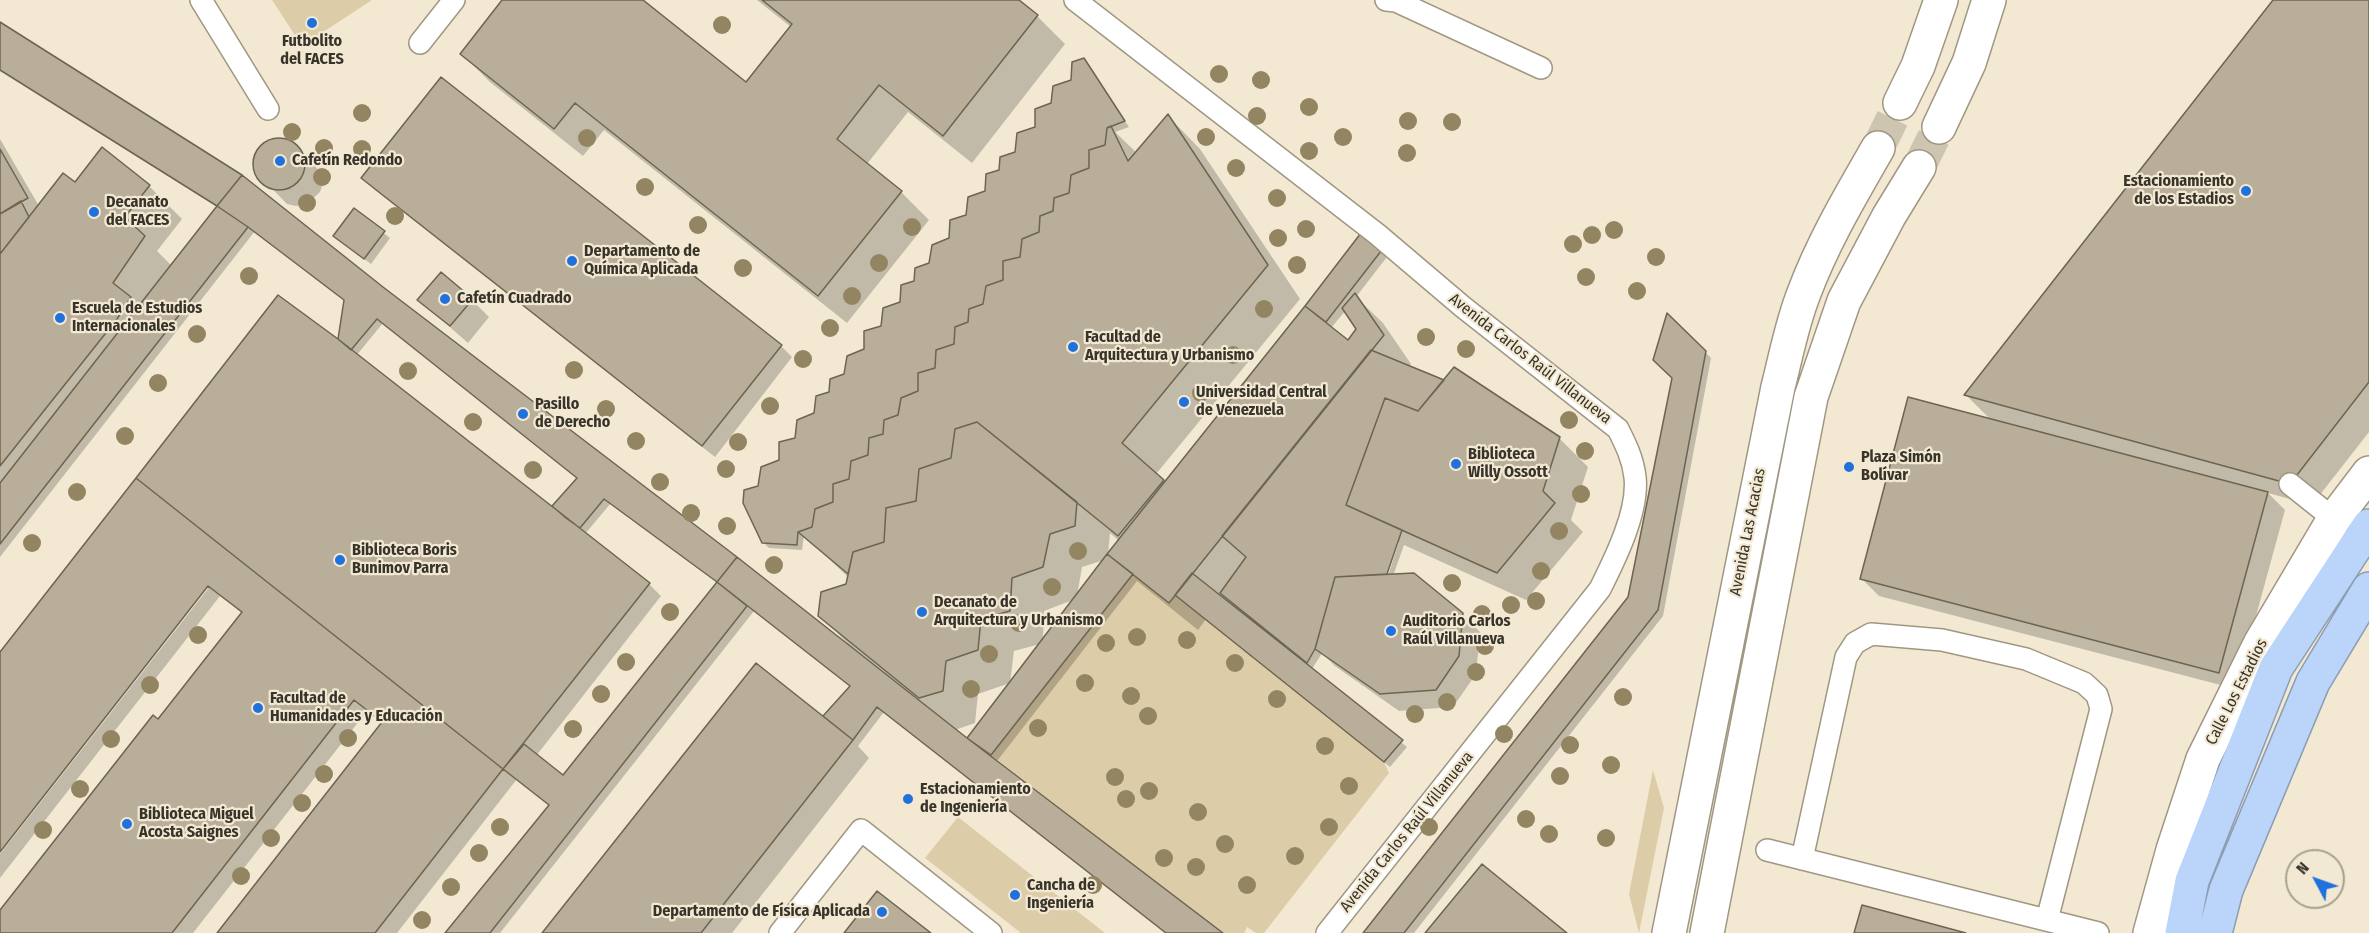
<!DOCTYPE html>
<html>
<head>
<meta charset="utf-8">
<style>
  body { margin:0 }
  #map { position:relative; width:2369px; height:933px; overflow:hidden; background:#f3e9d3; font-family:"Fira Sans Condensed",sans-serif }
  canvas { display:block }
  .north { position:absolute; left:2285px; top:849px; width:60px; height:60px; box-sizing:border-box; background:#f3e9d3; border:2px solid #a8a190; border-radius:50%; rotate:311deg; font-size:16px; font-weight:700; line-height:24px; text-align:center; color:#38342b }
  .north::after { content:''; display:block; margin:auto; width:21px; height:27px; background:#2071dc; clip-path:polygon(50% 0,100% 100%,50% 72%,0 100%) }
</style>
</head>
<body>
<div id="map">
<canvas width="2369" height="933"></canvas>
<div class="north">N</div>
</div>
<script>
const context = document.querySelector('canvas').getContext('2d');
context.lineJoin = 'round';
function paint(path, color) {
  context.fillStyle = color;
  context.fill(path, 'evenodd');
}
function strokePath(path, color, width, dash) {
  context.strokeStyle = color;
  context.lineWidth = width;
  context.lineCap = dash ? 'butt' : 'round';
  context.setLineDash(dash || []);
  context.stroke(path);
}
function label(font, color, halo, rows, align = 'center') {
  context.font = font + ' "Fira Sans Condensed",sans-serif';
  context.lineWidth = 4.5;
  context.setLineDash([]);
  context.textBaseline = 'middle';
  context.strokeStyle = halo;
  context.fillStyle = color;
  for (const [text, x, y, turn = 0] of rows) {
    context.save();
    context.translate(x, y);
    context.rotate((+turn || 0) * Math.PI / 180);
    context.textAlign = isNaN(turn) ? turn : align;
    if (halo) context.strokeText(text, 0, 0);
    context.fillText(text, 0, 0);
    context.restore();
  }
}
paint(new Path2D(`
  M 272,0 L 372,0 L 302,46 Z
  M 1133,574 L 1175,595 L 1384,762 L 1389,773 L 1264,933 L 1256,933 L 1247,927 L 1244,933 L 1223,933 L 991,755 Z
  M 1653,770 L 1664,808 L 1639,933 L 1629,894 Z
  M 958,817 L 1105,933 L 1021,933 L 925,858 Z`), '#ddcca8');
paint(new Path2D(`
  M 504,0 L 640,0 L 746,84 L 791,27 L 757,0 L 1017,0 L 1037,16 L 1065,44 L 972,163 L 908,112 L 867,164 L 901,192 L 929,220 L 847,323 L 604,130 L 583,156 L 490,82 L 462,54 Z
  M 2275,0 L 2369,0 L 2369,432 L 2312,505 L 2268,493 L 2285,510 L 2236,689 L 1879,596 L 1861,578 L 1991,420 L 1966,395 Z
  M 0,24 L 382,288 L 847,645 L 848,644 L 820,615 L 848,586 L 849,578 L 804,535 L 802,550 L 769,548 L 763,542 L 760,487 L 830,393 L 866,350 L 915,282 L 951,239 L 1001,171 L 1036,128 L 1072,81 L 1084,60 L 1129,127 L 1115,132 L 1137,153 L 1168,116 L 1200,149 L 1300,299 L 1156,474 L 1165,483 L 1364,231 L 1390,253 L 1356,297 L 1383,323 L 1411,364 L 1409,367 L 1559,438 L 1588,467 L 1571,520 L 1583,532 L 1526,600 L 1404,545 L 1393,576 L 1462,614 L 1480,632 L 1476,674 L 1453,707 L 1399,711 L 1335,666 L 1322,653 L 1312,669 L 1407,747 L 1390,767 L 1206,619 L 1198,630 L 1137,581 L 997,761 L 1221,933 L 1166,933 L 884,712 L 858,746 L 869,758 L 732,933 L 544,933 L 824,718 L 851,686 L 754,611 L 500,933 L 447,933 L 550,806 L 517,779 L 397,933 L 219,933 L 383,724 L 367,711 L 193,933 L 0,933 L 0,912 L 159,721 L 243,614 L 220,596 L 0,878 L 0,854 L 214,581 L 211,579 L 0,849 L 0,653 L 339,342 L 345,300 L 255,231 L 0,557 L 0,139 L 39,206 L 75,184 L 149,186 L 182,219 L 157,251 L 172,266 L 218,207 L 0,70 ZM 1346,310 L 1358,329 L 1348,342 L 1331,328 ZM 383,323 L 578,478 L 557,512 L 356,356 ZM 611,503 L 719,583 L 563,777 L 536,756 L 661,596 L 649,584 L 585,534 ZM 1110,533 L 1119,541 L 1108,555 ZM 1396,542 L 1399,542 L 1386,582 L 1383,581 ZM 1104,560 L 1077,596 L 1082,567 ZM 1073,600 L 1043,640 L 1044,611 ZM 1040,644 L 967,740 L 955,730 L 975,723 L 978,694 L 1010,683 L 1014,651 Z
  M 280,139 L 297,146 L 320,172 L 322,186 L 320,192 L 307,204 L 296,206 L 287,204 L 257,173 L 255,164 L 258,153 L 264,144 Z
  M 363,178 L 781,346 L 792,357 L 715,457 L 375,190 Z
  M 354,210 L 390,238 L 371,264 L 340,241 Z
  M 419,300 L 472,300 L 489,317 L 468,343 Z
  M 1668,315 L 1711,358 L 1663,616 L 1414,933 L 1365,933 L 1629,597 L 1674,378 Z`), '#0003');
const building = new Path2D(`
  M 502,0 L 643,0 L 746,82 L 792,24 L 762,0 L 1019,0 L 1038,15 L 943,136 L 879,85 L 837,139 L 902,191 L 818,296 L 575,103 L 554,129 L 460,54 Z
  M 2273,0 L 2369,0 L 2369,382 L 2290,484 L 1964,395 Z
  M 0,22 L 242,175 L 217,206 L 0,70 Z
  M 1084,58 L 1125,121 L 1107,128 L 1105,145 L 1089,150 L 1089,168 L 1071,175 L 1069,193 L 1054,198 L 1053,211 L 1040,216 L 1039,232 L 1022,239 L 1020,257 L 1003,261 L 1003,280 L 986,286 L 983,304 L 969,309 L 968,322 L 955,327 L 954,344 L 936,350 L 935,368 L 918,373 L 918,391 L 901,398 L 898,415 L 884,420 L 883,434 L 869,438 L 868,455 L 851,461 L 849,479 L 833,484 L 833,502 L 815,509 L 812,527 L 798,532 L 797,545 L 762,543 L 743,503 L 744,490 L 758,486 L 761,467 L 779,460 L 779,442 L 795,438 L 797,420 L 814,413 L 816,396 L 829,392 L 830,379 L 844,374 L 847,356 L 864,349 L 864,331 L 881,326 L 883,308 L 900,302 L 901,285 L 914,281 L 915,268 L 929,263 L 932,245 L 949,238 L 950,220 L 966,215 L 968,197 L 985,191 L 986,174 L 999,170 L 1000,157 L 1015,152 L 1017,133 L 1035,127 L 1035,109 L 1051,103 L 1053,86 L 1071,80 L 1072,62 Z
  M 441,77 L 782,345 L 702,446 L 361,178 Z
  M 1168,114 L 1268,265 L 1122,443 L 1164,480 L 1118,536 L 977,422 L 955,429 L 951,458 L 919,469 L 916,501 L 886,508 L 884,542 L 853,552 L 848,574 L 798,532 L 812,527 L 815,509 L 833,502 L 833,484 L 849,479 L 851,461 L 868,455 L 869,438 L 883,434 L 884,420 L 898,415 L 901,398 L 918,391 L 918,373 L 935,368 L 936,350 L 954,344 L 955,327 L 968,322 L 969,309 L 983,304 L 986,286 L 1003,280 L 1003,261 L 1020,257 L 1022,239 L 1039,232 L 1040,216 L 1053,211 L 1054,198 L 1069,193 L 1071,175 L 1089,168 L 1089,150 L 1105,145 L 1107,128 L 1111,126 L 1128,161 Z
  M253 164a26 26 0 1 1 52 0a26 26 0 1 1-52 0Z
  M 102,147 L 150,185 L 125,217 L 145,236 L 113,283 L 131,297 L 117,319 L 0,466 L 0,254 L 63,173 L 75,182 Z
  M 0,149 L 28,198 L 0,214 Z
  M 242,175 L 383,287 L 737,557 L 717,582 L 604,499 L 580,528 L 566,518 L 552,506 L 577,478 L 377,319 L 351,350 L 338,339 L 344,300 L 248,227 L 217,206 Z
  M 21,201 L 29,217 L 0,254 L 0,214 Z
  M 217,206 L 248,227 L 0,544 L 0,483 Z
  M 354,208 L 385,231 L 364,259 L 333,236 Z
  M 1364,229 L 1385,246 L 1326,322 L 1305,306 Z
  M 441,272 L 473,299 L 450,326 L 417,300 Z
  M 1355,293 L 1384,335 L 1169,603 L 1107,554 L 1305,306 L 1348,340 L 1356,329 L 1342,308 Z
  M 278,295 L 338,339 L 650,583 L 503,769 L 136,478 Z
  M 1667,313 L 1706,351 L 1658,610 L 1404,933 L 1363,933 L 1628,597 L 1672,378 L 1653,360 Z
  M 1371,350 L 1444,380 L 1418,411 L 1385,398 L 1346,505 L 1402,530 L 1387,574 L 1335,577 L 1315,649 L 1307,663 L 1220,593 L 1246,557 L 1222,536 Z
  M 1454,367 L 1560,437 L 1543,491 L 1555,503 L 1497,573 L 1346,505 L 1385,398 L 1418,411 Z
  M 1908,397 L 2268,492 L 2219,673 L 1860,579 Z
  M 977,422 L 1077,502 L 1075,526 L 1050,534 L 1043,567 L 1012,578 L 1010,611 L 981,619 L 978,650 L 946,661 L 943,691 L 919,698 L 818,616 L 821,592 L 846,584 L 853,552 L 884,542 L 886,508 L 916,501 L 919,469 L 951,458 L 955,429 Z
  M 136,478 L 503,769 L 375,933 L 217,933 L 382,722 L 354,700 L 172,933 L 0,933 L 0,910 L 153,715 L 158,719 L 242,612 L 208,586 L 0,852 L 0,652 Z
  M 1107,554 L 1133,574 L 991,755 L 967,738 Z
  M 737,557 L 967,738 L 1223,933 L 1166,933 L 877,707 L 853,740 L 823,716 L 850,686 L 717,582 Z
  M 1192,573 L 1403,740 L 1384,762 L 1175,595 Z
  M 1414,573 L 1463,613 L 1459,656 L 1436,690 L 1380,694 L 1315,649 L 1335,577 Z
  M 717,582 L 747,606 L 490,933 L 445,933 L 549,805 L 503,769 L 524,744 L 563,775 Z
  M 756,663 L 853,740 L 701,933 L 542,933 Z
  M 1482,864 L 1567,933 L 1425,933 Z
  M 877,891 L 931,933 L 844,933 Z
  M 1862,905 L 1966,933 L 1854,933 Z`);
paint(building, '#b8ae99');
strokePath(building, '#6d6451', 1.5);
strokePath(new Path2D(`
  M 1878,148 L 1900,103
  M 1919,167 L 1939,127`), '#cec5b1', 33, [33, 16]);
const lane = new Path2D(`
  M 201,0 L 268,109
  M 1075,0 L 1377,234 L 1463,307 L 1618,429 C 1626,445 1633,459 1635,477 C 1639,511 1615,559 1600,589 L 1327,933
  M 1386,0 L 1396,1 L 1541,68
  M 420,43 L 454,0
  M 2290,484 L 2334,519
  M 1767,850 L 2098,933
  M 1802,859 L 1846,657 L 1855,643 L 1871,634 L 1942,640 L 2026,659 L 2084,683 L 2097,695 L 2101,709 L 2047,920
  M 780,933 L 861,830 L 991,933`);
const street = new Path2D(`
  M 2150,933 L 2173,850 L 2203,759 L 2260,644 L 2334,519 L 2369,473`);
const secondary = new Path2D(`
  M 1900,103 L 1918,66 L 1941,0
  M 1939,127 L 1969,63 L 1989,0
  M 1669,933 L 1778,387 C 1786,356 1792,323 1804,293 C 1823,242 1851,195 1878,148
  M 1707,933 L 1811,397 L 1844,301 L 1889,216 L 1919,167`);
const highway = new Path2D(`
  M 2182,933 L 2192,881 L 2276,668 L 2369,526
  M 2215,933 L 2226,890 L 2313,682 L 2369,589`);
strokePath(lane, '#a09782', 24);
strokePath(street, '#a09782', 36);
strokePath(secondary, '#a09782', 36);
strokePath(highway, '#8d9db2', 36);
strokePath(lane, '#fff', 21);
strokePath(street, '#fff', 33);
strokePath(secondary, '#fff', 33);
strokePath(highway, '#bbd5fa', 33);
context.fillStyle = '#938561';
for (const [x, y] of [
  [722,25],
  [1219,74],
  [1261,80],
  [1309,107],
  [362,113],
  [1257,116],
  [1408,121],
  [1452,122],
  [292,132],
  [1206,137],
  [1343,137],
  [587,138],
  [324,148],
  [362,149],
  [1309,151],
  [1407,153],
  [1236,168],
  [322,177],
  [645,187],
  [1277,198],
  [307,203],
  [395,216],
  [698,225],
  [912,227],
  [1306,229],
  [1614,230],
  [1592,235],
  [1278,238],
  [1573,244],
  [1656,257],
  [879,263],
  [1297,265],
  [743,268],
  [249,276],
  [1586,277],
  [1637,291],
  [852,296],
  [1264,309],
  [830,328],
  [197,334],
  [1426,337],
  [1466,349],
  [1233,355],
  [803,359],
  [574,370],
  [408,371],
  [158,383],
  [1201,393],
  [770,406],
  [606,409],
  [1569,420],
  [473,422],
  [125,436],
  [636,441],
  [738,442],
  [1585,451],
  [726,469],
  [533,470],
  [660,482],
  [77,492],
  [1581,494],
  [691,513],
  [727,526],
  [1559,531],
  [32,543],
  [1078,551],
  [774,565],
  [1541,571],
  [1452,583],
  [1052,587],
  [1536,601],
  [1511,605],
  [670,612],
  [1482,614],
  [1019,623],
  [198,635],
  [1137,637],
  [1187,640],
  [1106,643],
  [1485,646],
  [989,654],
  [626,662],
  [1235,663],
  [1476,672],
  [1085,683],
  [150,685],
  [971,689],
  [601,694],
  [1131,696],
  [1623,697],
  [1277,699],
  [1447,702],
  [1415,714],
  [1148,716],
  [1038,728],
  [573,729],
  [1504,734],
  [348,738],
  [111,739],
  [1570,745],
  [1325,746],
  [1611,765],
  [324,774],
  [1560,776],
  [1115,777],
  [1349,786],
  [80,789],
  [1149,791],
  [1126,799],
  [302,803],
  [1198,812],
  [1526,819],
  [500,827],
  [1329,827],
  [1429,827],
  [43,830],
  [1549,834],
  [271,838],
  [1606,838],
  [1225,844],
  [479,853],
  [1295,856],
  [1164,858],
  [1196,867],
  [241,876],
  [1093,885],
  [1247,885],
  [451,887],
  [422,920]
]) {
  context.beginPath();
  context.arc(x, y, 9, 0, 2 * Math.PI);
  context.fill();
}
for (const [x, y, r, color] of [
  [312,23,6,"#2071dc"],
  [280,161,6,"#2071dc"],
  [2246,191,6,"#2071dc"],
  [94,212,6,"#2071dc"],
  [572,261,6,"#2071dc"],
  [445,299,6,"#2071dc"],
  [60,318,6,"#2071dc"],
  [1073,347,6,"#2071dc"],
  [1184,402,6,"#2071dc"],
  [523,414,6,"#2071dc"],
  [1456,464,6,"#2071dc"],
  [1849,467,6,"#2071dc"],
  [340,560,6,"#2071dc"],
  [922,612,6,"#2071dc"],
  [1391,631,6,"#2071dc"],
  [258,708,6,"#2071dc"],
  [908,799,6,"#2071dc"],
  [127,824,6,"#2071dc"],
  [1015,895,6,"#2071dc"],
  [882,912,6,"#2071dc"]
]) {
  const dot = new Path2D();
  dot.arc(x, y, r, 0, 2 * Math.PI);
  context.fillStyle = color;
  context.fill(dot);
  strokePath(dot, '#f3e9d3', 2);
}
label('bold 16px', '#38342b', '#f3e9d3', [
  ["Futbolito",312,42,"center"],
  ["del FACES",312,60,"center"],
  ["Cafetín Redondo",292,161],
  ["Estacionamiento",2234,182,"right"],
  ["de los Estadios",2234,200,"right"],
  ["Decanato",106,203],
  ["del FACES",106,221],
  ["Departamento de",584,252],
  ["Química Aplicada",584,270],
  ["Cafetín Cuadrado",457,299],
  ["Escuela de Estudios",72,309],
  ["Internacionales",72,327],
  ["Facultad de",1085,338],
  ["Arquitectura y Urbanismo",1085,356],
  ["Universidad Central",1196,393],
  ["de Venezuela",1196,411],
  ["Pasillo",535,405],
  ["de Derecho",535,423],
  ["Biblioteca",1468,455],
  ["Willy Ossott",1468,473],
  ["Plaza Simón",1861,458],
  ["Bolívar",1861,476],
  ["Biblioteca Boris",352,551],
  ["Bunimov Parra",352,569],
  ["Decanato de",934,603],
  ["Arquitectura y Urbanismo",934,621],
  ["Auditorio Carlos",1403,622],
  ["Raúl Villanueva",1403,640],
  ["Facultad de",270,699],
  ["Humanidades y Educación",270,717],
  ["Estacionamiento",920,790],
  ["de Ingeniería",920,808],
  ["Biblioteca Miguel",139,815],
  ["Acosta Saignes",139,833],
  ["Cancha de",1027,886],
  ["Ingeniería",1027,904],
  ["Departamento de Física Aplicada",870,912,"right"]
], 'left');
label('16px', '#38342b', '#f3e9d3', [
  ["Avenida Carlos Raúl Villanueva",1530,359,38],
  ["Avenida Las Acacias",1748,532,-79],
  ["Calle Los Estadios",2237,692,-63],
  ["Avenida Carlos Raúl Villanueva",1407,832,-51]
]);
</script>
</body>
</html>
